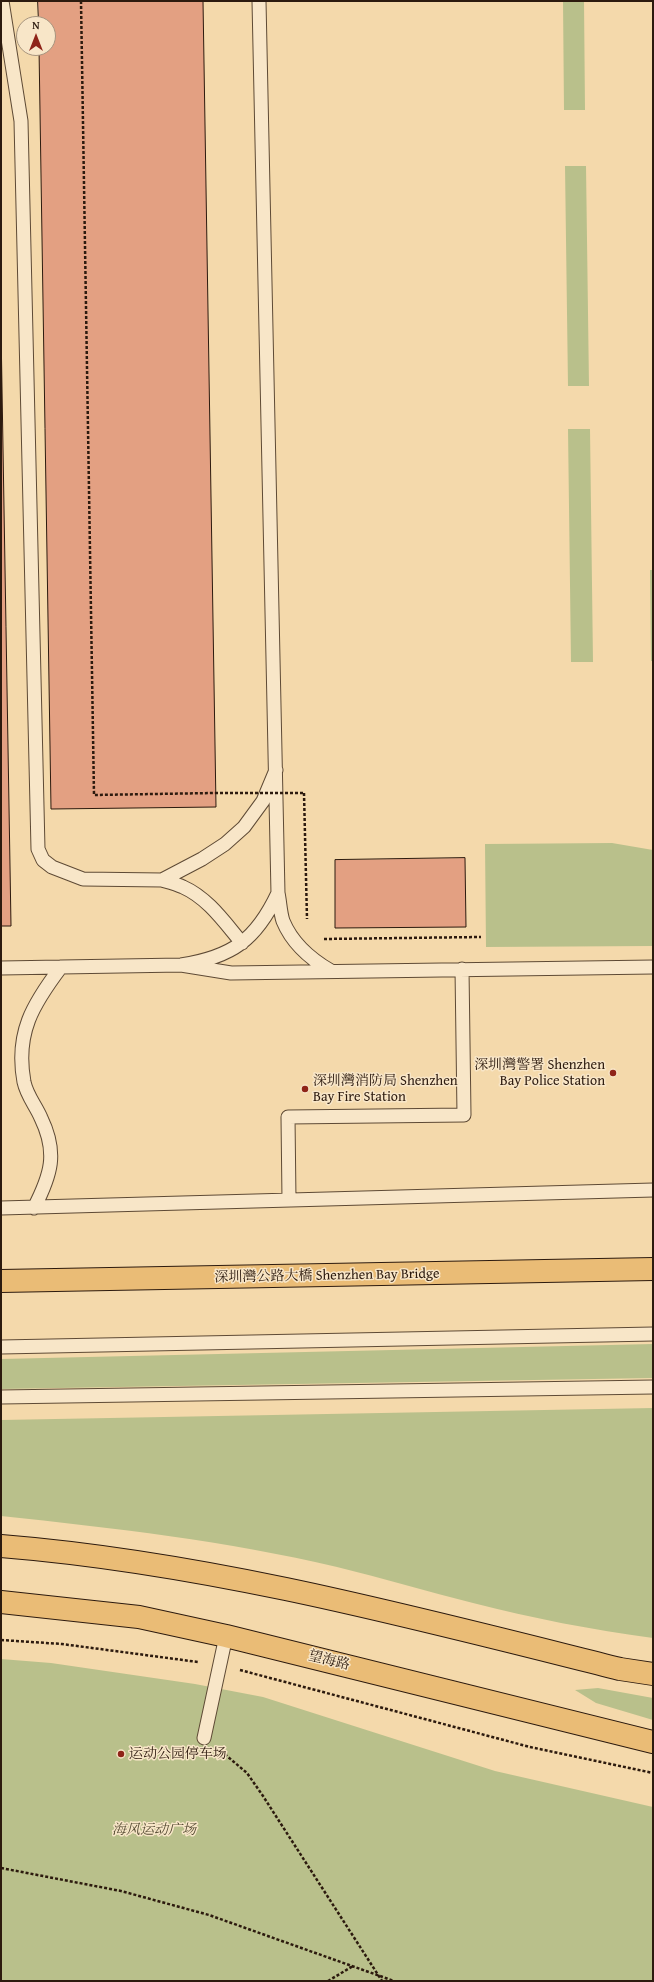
<!DOCTYPE html>
<html>
<head>
<meta charset="utf-8">
<style>
  body { margin:0 }
  #map { position:relative; width:654px; height:1982px; overflow:hidden; background:#f4d9ab; font-family:"Gentium Book Plus",serif }
  canvas { display:block }
  .frame { position:absolute; inset:0; border:2px solid #2c1a0e; pointer-events:none }
  .north { position:absolute; left:16px; top:16px; width:40px; height:40px; box-sizing:border-box; background:#f8e6c8; border:1px solid #a6947e; border-radius:50%; rotate:0deg; font-size:11px; font-weight:700; line-height:16px; text-align:center; color:#2c1a0e }
  .north::after { content:''; display:block; margin:auto; width:14px; height:18px; background:#8f2418; clip-path:polygon(50% 0,100% 100%,50% 72%,0 100%) }
</style>
</head>
<body>
<div id="map">
<canvas width="654" height="1982"></canvas>
<div class="frame"></div>
<div class="north">N</div>
</div>
<script>
const context = document.querySelector('canvas').getContext('2d');
context.lineJoin = 'round';
function paint(path, color) {
  context.fillStyle = color;
  context.fill(path, 'evenodd');
}
function strokePath(path, color, width, dash) {
  context.strokeStyle = color;
  context.lineWidth = width;
  context.lineCap = dash ? 'butt' : 'round';
  context.setLineDash(dash || []);
  context.stroke(path);
}
function label(font, color, halo, rows, align = 'center') {
  context.font = font + ' "Gentium Book Plus","Noto Serif SC",serif';
  context.lineWidth = 3;
  context.setLineDash([]);
  context.textBaseline = 'middle';
  context.strokeStyle = halo;
  context.fillStyle = color;
  for (const [text, x, y, turn = 0] of rows) {
    context.save();
    context.translate(x, y);
    context.rotate((+turn || 0) * Math.PI / 180);
    context.textAlign = isNaN(turn) ? turn : align;
    if (halo) context.strokeText(text, 0, 0);
    context.fillText(text, 0, 0);
    context.restore();
  }
}
paint(new Path2D(`
  M 563,1 L 584,1 L 585,110 L 564,110 Z
  M 565,166 L 586,166 L 589,386 L 568,386 Z
  M 568,429 L 590,429 L 593,662 L 571,662 Z
  M 650,570 L 653,570 L 653,661 L 651,661 Z
  M 612,843 L 653,850 L 653,946 L 486,947 L 485,844 Z
  M 653,1344 L 653,1378 L 1,1389 L 1,1359 Z
  M 653,1408 L 653,1638 C 592,1630 532,1618 473,1603 C 428,1592 383,1578 337,1567 C 227,1541 114,1528 1,1516 L 1,1420 Z
  M 1,1659 L 51,1663 L 195,1684 L 263,1697 L 495,1771 L 653,1807 L 653,1981 L 1,1981 Z
  M 598,1688 L 653,1698 L 653,1720 L 596,1703 L 575,1690 Z`), '#b9c08b');
const building = new Path2D(`
  M 38,1 L 203,1 L 216,807 L 51,809 L 39,48 L 48,48 L 48,24 L 39,24 Z
  M 1,328 L 11,926 L 1,926 Z
  M 465,858 L 466,927 L 335,928 L 335,860 Z`);
paint(building, '#e3a082');
strokePath(building, '#2c1a0e', 1);
const lane = new Path2D(`
  M 2,1 L 21,121 L 38,849 L 43,860 L 52,867 L 83,879 L 162,880 L 202,859 L 225,844 L 244,827 L 263,801 L 276,770
  M 259,1 L 278,893 C 280,902 280,912 283,921 C 292,943 312,960 331,971
  M 162,880 C 169,882 177,884 183,887 C 208,898 225,923 242,943
  M 181,965 L 231,973 L 653,967
  M 1,968 L 181,965 C 232,957 256,940 278,893
  M 289,1200 L 288,1117 L 464,1115 L 462,969
  M 1,1208 L 653,1190
  M 34,1208 C 51,1175 58,1153 41,1118 C 36,1106 27,1096 24,1082 C 15,1033 33,1004 61,967
  M 1,1347 L 653,1334
  M 1,1397 L 653,1387
  M 204,1738 L 226,1636`);
const primary = new Path2D(`
  M 1,1546 C 211,1563 416,1618 620,1669 L 653,1674
  M 1,1602 L 139,1617 L 226,1636 L 653,1742`);
const highway = new Path2D(`
  M 1,1281 L 653,1269`);
strokePath(lane, '#5e4a35', 15);
strokePath(primary, '#2c1a0e', 24);
strokePath(highway, '#2c1a0e', 24);
strokePath(new Path2D(`
  M 81,1 L 94,795 L 215,793
  M 304,793 L 307,919
  M 324,939 L 481,937
  M 1,1640 L 62,1644 L 198,1662
  M 240,1670 L 530,1747 L 653,1773
  M 221,1751 L 247,1773 L 263,1796 L 382,1981
  M 1,1868 L 121,1891 L 209,1915 L 394,1981
  M 328,1981 L 353,1966`), '#2c1a0e', 2.5, [3, 2]);
strokePath(lane, '#f8e6c8', 13);
strokePath(primary, '#eabc76', 22);
strokePath(highway, '#eabc76', 22);
strokePath(new Path2D(`
  M 215,793 L 304,793`), '#2c1a0e', 2.5, [3, 2]);
for (const [x, y, r, color] of [
  [613,1073,4,"#8f2418"],
  [305,1089,4,"#8f2418"],
  [121,1754,4,"#8f2418"]
]) {
  const dot = new Path2D();
  dot.arc(x, y, r, 0, 2 * Math.PI);
  context.fillStyle = color;
  context.fill(dot);
  strokePath(dot, '#f8e6c8', 1.5);
}
label('14px', '#2c1a0e', '#f8e6c8', [
  ["深圳灣警署 Shenzhen",605,1065,"right"],
  ["Bay Police Station",605,1081,"right"],
  ["深圳灣消防局 Shenzhen",313,1081],
  ["Bay Fire Station",313,1097],
  ["运动公园停车场",129,1754]
], 'left');
label('14px', '#2c1a0e', '#f8e6c8', [
  ["深圳灣公路大橋 Shenzhen Bay Bridge",327,1276,-1],
  ["望海路",329,1661,14]
]);
label('italic 14px', '#564c34', '#f8e6c8', [
  ["海风运动广场",154,1830]
]);
</script>
</body>
</html>
